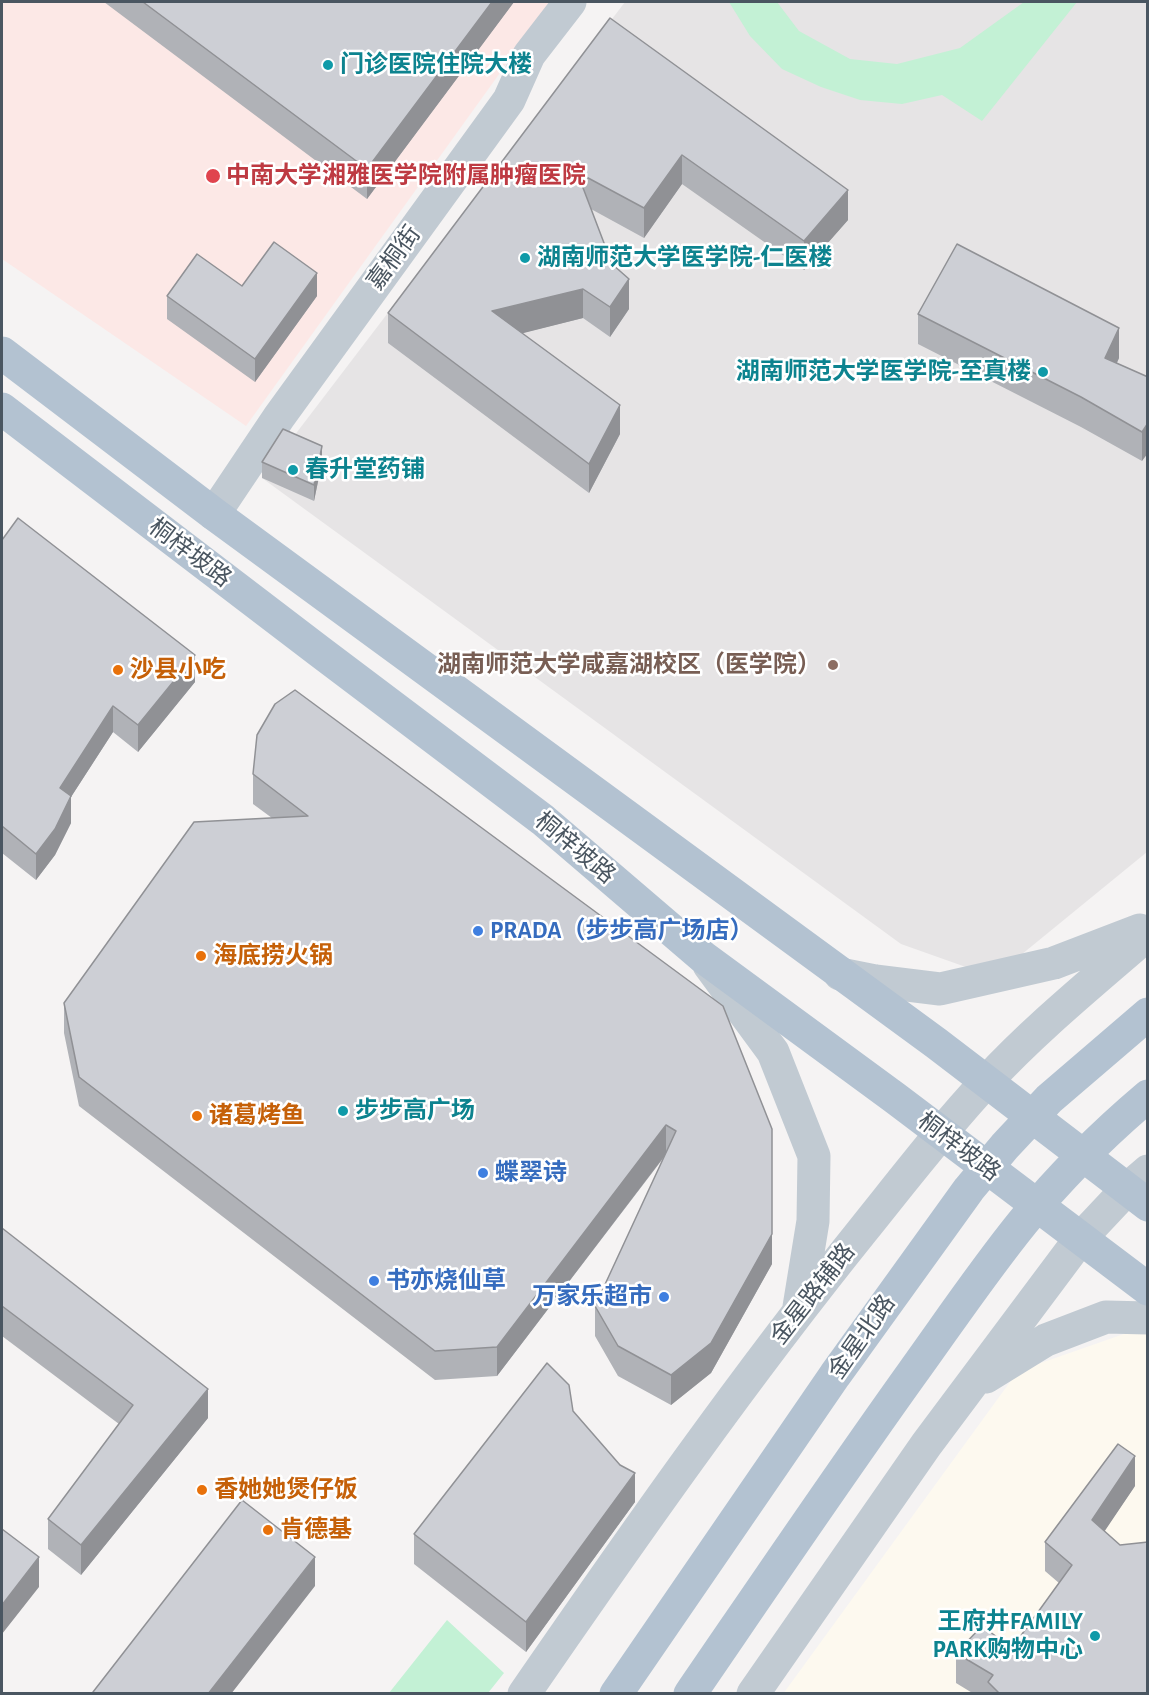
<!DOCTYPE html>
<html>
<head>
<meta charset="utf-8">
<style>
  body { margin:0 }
  #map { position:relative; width:1149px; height:1695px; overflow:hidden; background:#f5f3f3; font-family:"Alegreya Sans",sans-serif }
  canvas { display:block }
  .frame { position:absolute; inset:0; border:3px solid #4a5661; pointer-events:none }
</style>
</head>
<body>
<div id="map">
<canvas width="1149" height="1695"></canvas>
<div class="frame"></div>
</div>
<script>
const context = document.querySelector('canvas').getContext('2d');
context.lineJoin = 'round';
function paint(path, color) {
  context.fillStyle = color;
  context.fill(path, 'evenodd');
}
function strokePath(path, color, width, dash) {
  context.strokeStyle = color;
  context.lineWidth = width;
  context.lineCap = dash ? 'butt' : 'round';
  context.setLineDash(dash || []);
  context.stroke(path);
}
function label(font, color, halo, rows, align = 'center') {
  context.font = font + ' "Alegreya Sans","Noto Sans SC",sans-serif';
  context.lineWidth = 5;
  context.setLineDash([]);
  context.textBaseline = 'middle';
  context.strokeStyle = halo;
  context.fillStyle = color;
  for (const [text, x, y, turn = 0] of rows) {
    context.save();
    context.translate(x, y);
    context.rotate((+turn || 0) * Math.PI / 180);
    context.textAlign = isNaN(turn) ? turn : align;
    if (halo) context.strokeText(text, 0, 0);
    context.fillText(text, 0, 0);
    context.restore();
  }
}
paint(new Path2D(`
  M 1141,1328 L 1147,1332 L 1147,1693 L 783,1694 L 1018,1371 Z`), '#fdf9ef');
paint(new Path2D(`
  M 625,2 L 1147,2 L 1147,852 L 994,977 L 901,944 L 262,478 Z`), '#e6e4e5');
paint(new Path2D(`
  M 2,2 L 551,2 L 246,426 L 2,259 Z`), '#fce8e6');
paint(new Path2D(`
  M 729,2 L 777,2 L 799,31 L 850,59 L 897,64 L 960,48 L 1024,2 L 1077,2 L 982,121 L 942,95 L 902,104 L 860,100 L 821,87 L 782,69 L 750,36 Z
  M 447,1620 L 504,1673 L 488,1693 L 389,1693 Z`), '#c3f1d5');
strokePath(new Path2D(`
  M 214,514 L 279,417 L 509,100 L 529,55 L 570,2`), '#c1cad2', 33);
strokePath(new Path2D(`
  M 709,965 L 773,1052 L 814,1156 L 813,1221 L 799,1307
  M 840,974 L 875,981 L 940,989 L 1054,963 L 1140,930
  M 986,1377 L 1046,1340 L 1106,1317 L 1148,1318
  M 524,1694 C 633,1536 743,1379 863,1230 C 904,1179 943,1128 987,1081 C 1036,1028 1093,982 1148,934
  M 753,1694 L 926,1445 L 1080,1239 L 1127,1189 L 1148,1171`), '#c1cad2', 33);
strokePath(new Path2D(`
  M 2,353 L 214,514 L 936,1043 L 1148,1205
  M 2,409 L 319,651 L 543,820 L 703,957 L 895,1098 L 1148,1289
  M 616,1694 L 835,1375 L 969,1189 L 1005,1146 L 1049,1099 L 1148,1014
  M 690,1694 C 764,1586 837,1478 913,1372 C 949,1322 984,1270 1023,1222 C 1060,1177 1103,1134 1148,1096`), '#b3c2d1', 33);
paint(new Path2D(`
  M 104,2 L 514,2 L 367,199 Z
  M 610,18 L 848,220 L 804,270 L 682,184 L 644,238 L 591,209 L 629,309 L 610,337 L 583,318 L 522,333 L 620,434 L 589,493 L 388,343 L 388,313 Z
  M 242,286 L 317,296 L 255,382 L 167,319 L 167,296 Z
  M 918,314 L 1119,358 L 1117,363 L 1148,377 L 1142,461 L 1081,427 L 918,344 Z
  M 262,462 L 322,462 L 314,501 L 262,478 Z
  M 2,540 L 195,682 L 138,752 L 113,732 L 71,797 L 71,823 L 55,855 L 36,880 L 2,853 Z
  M 253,774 L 723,1006 L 772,1264 L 711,1373 L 671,1405 L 618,1376 L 595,1336 L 595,1306 L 665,1156 L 497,1376 L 435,1380 L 79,1106 L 64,1033 L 64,1003 L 272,818 L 253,804 Z
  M 2,1228 L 208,1418 L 81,1575 L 48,1549 L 48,1519 L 119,1424 L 2,1336 Z
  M 573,1411 L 635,1502 L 526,1652 L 414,1564 L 414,1534 Z
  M 1135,1486 L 1104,1531 L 1120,1545 L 1148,1694 L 974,1694 L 956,1683 L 956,1653 L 1012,1648 L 1059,1583 L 1045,1571 L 1045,1542 Z`), '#b0b2b7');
paint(new Path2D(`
  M 492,2 L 514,2 L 367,199 L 367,169 Z
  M 682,155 L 682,184 L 644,238 L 644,208 Z
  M 848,190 L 848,220 L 804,270 L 804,241 Z
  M 317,273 L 317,296 L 255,382 L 255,359 Z
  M 629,279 L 629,309 L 610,337 L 610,307 Z
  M 583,289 L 583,318 L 492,341 L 492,311 Z
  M 1119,328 L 1119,358 L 1105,387 L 1105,358 Z
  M 620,405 L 620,434 L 589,493 L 589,464 Z
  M 1148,423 L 1148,453 L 1142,461 L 1142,432 Z
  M 322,446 L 322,462 L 314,501 L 314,485 Z
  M 195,655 L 195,682 L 138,752 L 138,725 Z
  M 113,706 L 113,732 L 71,797 L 71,823 L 55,855 L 36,880 L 36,854 L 60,788 Z
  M 666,1125 L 666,1154 L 497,1376 L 497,1347 Z
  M 772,1129 L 772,1264 L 711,1373 L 671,1405 L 671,1375 Z
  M 208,1389 L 208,1418 L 81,1575 L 81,1545 Z
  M 1135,1456 L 1135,1486 L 1092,1550 L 1092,1520 Z
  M 635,1473 L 635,1502 L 526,1652 L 526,1622 Z
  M 39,1557 L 39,1587 L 2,1634 L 2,1605 Z
  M 315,1557 L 315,1586 L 231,1694 L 208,1694 Z`), '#909195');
const building = new Path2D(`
  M 143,2 L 492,2 L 367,169 Z
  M 610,18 L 848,190 L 804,241 L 682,155 L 644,208 L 577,172 L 612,264 L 629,279 L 610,307 L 583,289 L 492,311 L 620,405 L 589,464 L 388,313 Z
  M 274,242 L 317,273 L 255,359 L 167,296 L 197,254 L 242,286 Z
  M 957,244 L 1119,328 L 1105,358 L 1148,377 L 1148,423 L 1142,432 L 1081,397 L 918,314 Z
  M 283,429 L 322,446 L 314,485 L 262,462 Z
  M 18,518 L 195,655 L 138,725 L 113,706 L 60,788 L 71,796 L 55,829 L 36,854 L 2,826 L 2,540 Z
  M 295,690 L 723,1006 L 772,1129 L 772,1234 L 711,1343 L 671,1375 L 618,1346 L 595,1306 L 676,1131 L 666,1125 L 497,1347 L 435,1351 L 79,1077 L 64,1003 L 194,822 L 308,816 L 253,774 L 257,735 L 275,704 Z
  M 2,1228 L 208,1389 L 81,1545 L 48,1519 L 133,1405 L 2,1306 Z
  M 547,1363 L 569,1385 L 573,1411 L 620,1465 L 635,1473 L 526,1622 L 414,1534 Z
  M 1118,1444 L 1135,1456 L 1092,1520 L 1120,1545 L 1148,1542 L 1148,1694 L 1000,1694 L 988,1682 L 993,1675 L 956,1653 L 982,1626 L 1012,1648 L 1072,1565 L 1045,1542 Z
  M 242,1500 L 315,1557 L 208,1694 L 94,1694 L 93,1692 Z
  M 2,1529 L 39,1557 L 2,1605 Z`);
paint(building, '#cdcfd5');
strokePath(building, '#909195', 1.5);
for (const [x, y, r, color] of [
  [328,65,6,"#0f9aa8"],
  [213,176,8,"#e0444e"],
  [525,258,6,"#0f9aa8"],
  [1043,372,6,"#0f9aa8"],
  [293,470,6,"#0f9aa8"],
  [833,665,6,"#8d6e63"],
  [118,670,6,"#e8710a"],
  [478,931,6,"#3f7fe0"],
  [201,956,6,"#e8710a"],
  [343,1111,6,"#0f9aa8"],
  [197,1116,6,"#e8710a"],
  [483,1173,6,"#3f7fe0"],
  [374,1281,6,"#3f7fe0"],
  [664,1297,6,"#3f7fe0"],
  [202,1490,6,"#e8710a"],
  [268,1530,6,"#e8710a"],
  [1095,1636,6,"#0f9aa8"]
]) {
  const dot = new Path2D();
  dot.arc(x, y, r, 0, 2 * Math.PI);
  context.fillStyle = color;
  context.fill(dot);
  strokePath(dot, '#fff', 2);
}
label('bold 24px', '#0d838f', '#fff', [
  ["门诊医院住院大楼",340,65],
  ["湖南师范大学医学院-仁医楼",537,258],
  ["湖南师范大学医学院-至真楼",1031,372,"right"],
  ["春升堂药铺",305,470],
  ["步步高广场",355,1111],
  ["王府井FAMILY",1083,1622,"right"],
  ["PARK购物中心",1083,1650,"right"]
], 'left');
label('bold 24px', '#be3a42', '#fff', [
  ["中南大学湘雅医学院附属肿瘤医院",226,176]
], 'left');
label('24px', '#4a5661', '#fff', [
  ["嘉桐街",394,258,-54],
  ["桐梓坡路",190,553,37],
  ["桐梓坡路",575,848,40],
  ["桐梓坡路",959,1147,37],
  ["金星路辅路",813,1294,-52],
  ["金星北路",862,1337,-55]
]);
label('bold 24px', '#785e54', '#fff', [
  ["湖南师范大学咸嘉湖校区（医学院）",821,665]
], 'right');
label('bold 24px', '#c56008', '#fff', [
  ["沙县小吃",130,670],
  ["海底捞火锅",213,956],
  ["诸葛烤鱼",209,1116],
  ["香她她煲仔饭",214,1490],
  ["肯德基",280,1530]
], 'left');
label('bold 24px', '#366cbe', '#fff', [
  ["PRADA（步步高广场店）",490,931],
  ["蝶翠诗",495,1173],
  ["书亦烧仙草",386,1281],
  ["万家乐超市",652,1297,"right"]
], 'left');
</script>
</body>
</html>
